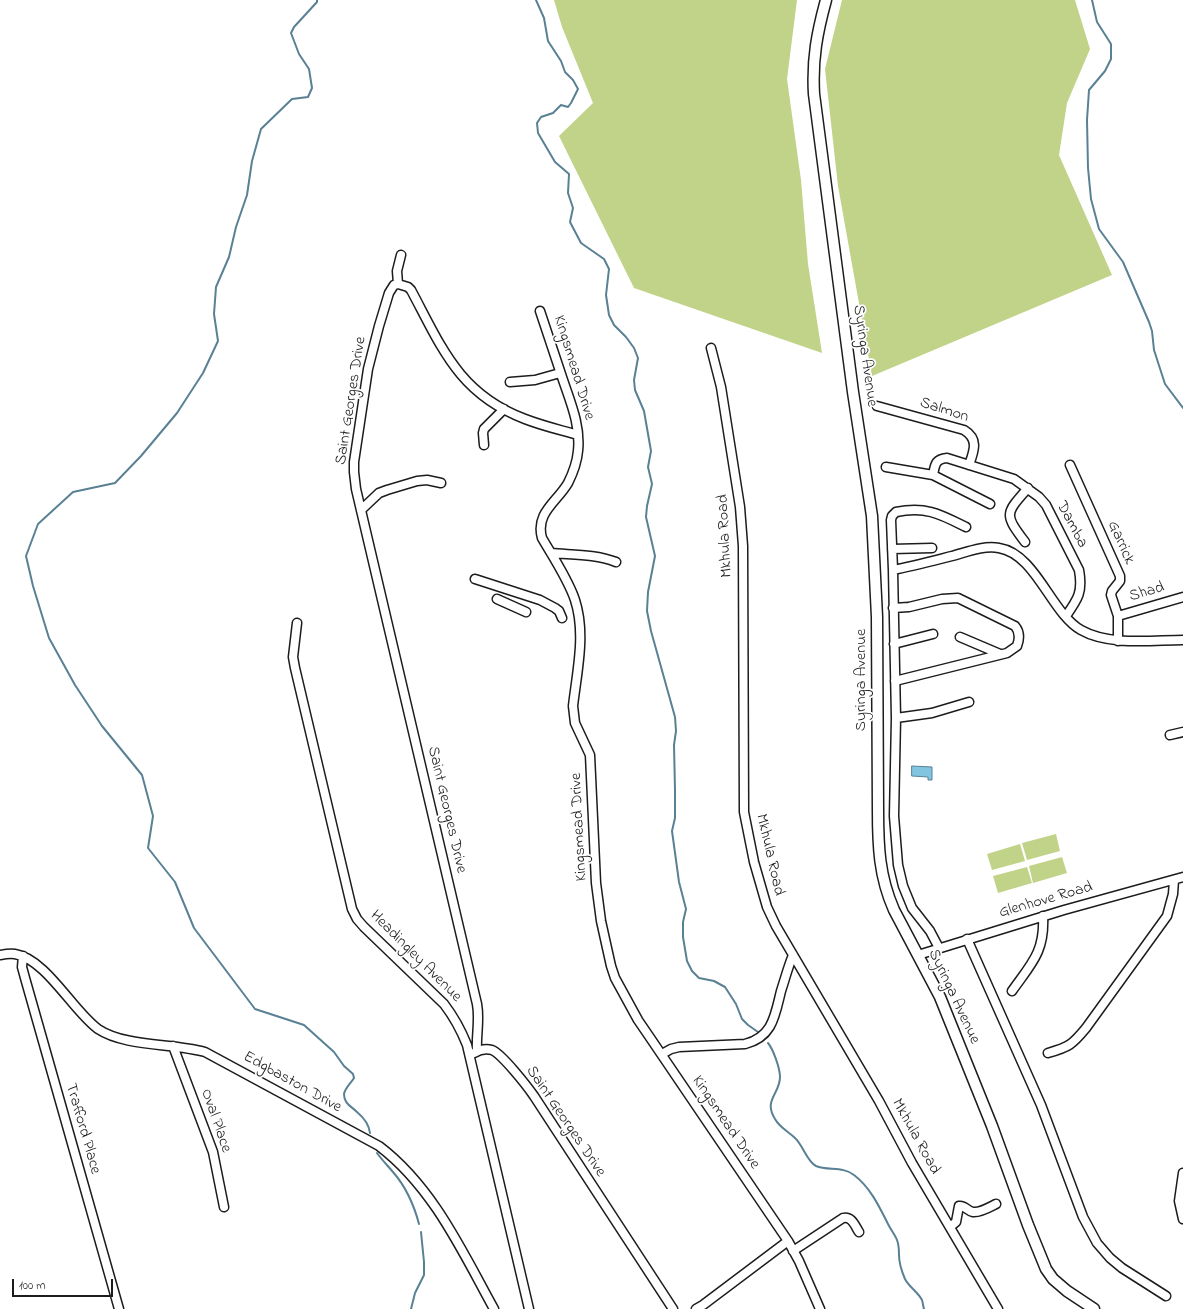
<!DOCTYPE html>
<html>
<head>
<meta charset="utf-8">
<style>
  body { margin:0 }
  #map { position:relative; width:1183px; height:1309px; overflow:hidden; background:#fff; font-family:"Indie Flower",sans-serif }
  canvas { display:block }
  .scale { position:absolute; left:12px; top:1279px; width:101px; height:18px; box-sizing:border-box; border:2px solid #1c1c1c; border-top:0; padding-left:5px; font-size:12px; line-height:14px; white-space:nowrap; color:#1c1c1c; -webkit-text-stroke:3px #fff; paint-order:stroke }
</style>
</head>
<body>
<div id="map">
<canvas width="1183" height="1309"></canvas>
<div class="scale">100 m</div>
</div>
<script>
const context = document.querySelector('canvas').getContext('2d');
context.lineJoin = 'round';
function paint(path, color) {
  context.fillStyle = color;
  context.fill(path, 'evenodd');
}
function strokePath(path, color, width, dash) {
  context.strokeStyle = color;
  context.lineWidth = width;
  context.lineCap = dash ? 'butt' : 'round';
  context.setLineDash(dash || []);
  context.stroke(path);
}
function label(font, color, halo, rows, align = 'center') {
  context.font = font + ' "Indie Flower",sans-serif';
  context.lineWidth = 3.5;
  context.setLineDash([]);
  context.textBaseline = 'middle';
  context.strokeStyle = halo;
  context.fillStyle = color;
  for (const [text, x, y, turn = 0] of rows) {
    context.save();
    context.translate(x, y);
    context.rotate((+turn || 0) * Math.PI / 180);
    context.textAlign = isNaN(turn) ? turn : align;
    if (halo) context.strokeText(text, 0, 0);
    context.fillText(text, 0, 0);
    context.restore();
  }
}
paint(new Path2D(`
  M 554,0 L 797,0 L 787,79 L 801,180 L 808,264 L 822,353 L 634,288 L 559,136 L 593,103 L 562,27 Z
  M 842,0 L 1075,0 L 1090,49 L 1067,103 L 1059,155 L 1112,275 L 872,376 L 838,186 L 825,69 Z
  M 1056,834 L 1060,851 L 1027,860 L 1022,843 Z
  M 1020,844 L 1025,861 L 992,870 L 987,854 Z
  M 1062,857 L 1067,873 L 1033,883 L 1029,866 Z
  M 1027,867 L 1032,883 L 998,893 L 993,876 Z`), '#c1d388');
const water = new Path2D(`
  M 912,766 L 932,767 L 932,780 L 928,780 L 928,777 L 912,776 Z`);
paint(water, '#82c5e3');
strokePath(water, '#598193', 1);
strokePath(new Path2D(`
  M 317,0 L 317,2 L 294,27 L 291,33 L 299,54 L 309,69 L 312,88 L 308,97 L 292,99 L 261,129 L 252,161 L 247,195 L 236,227 L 229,257 L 216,287 L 214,314 L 218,341 L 203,373 L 177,413 L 141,456 L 115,483 L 73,492 L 38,524 L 26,556 L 33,586 L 49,638 L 75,685 L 102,726 L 142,775 L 153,816 L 148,848 L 175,882 L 194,928 L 255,1009 L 304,1025 L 334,1052 L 344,1066 L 353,1074 L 354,1078 C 351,1083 345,1088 344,1094 C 344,1104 351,1106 357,1112 C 363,1117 369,1125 370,1133
  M 536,0 L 544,18 L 548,41 L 561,61 L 565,72 L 573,80 L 578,89 L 571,103 L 568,107 L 561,105 L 553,113 L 541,117 L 537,123 L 538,133 L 555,162 L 569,174 L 568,193 L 573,208 L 570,222 L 581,243 L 604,259 L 609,269 L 606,295 L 609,315 L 614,325 L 626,337 L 634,348 L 638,358 L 634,380 L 635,390 L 644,411 L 651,451 L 648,467 L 652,484 L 647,506 L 646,517 L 655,556 L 648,592 L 647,611 L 651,631 L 675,717 L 676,731 L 674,745 L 675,790 L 675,818 L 672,831 L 679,882 L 686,909 L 683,922 L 683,937 L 687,961 L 692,971 L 699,978 L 714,981 L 725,987 L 736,1004 L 742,1019 L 748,1025 L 758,1032
  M 1092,0 L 1097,22 L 1111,44 L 1111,59 L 1105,71 L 1089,90 L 1087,120 L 1088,168 L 1091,199 L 1099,229 L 1123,262 L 1149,322 L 1152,331 L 1154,350 L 1165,384 L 1183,408
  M 768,1043 C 773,1049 780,1068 780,1077 C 780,1094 763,1100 775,1119 C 780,1128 788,1131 795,1138 C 803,1145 807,1162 816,1166 C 828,1171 843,1166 854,1175 C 870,1187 879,1206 888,1224 C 891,1230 895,1235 897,1240 C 899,1245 899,1250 899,1255 C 899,1263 902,1272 905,1279 C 909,1287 918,1292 922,1300 C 923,1303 923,1306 924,1309
  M 377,1153 C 382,1160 388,1166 393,1172 C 406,1187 414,1205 419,1224
  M 411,1309 L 415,1293 L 424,1275 L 424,1262 L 421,1232`), '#598193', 2);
const minor = new Path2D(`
  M 398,284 L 394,285 L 389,293 L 379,326 L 368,369 L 354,462 L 354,472 L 356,489 L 477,1004 C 480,1020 476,1035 477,1051
  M 398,284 L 408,287 L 411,290 C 442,348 459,394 525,419 C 543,426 561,430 578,435
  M 398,284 L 397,271 L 401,255
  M 540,311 C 547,332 554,353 561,374 C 569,399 581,424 578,451 C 577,462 573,473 568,483 C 557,502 535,513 542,538 C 553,557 568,579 575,600 C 586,634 577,671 573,706 L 575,723 L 590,755 L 596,883 L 601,921 L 611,966 L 615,978 L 638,1020 L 653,1042 L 788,1241 L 799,1261 L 820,1309
  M 711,348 L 721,387 L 740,507 L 743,546 L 744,812 L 754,862 L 767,907 L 776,926 L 879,1101 L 912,1163 L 998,1309
  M 510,382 L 535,380 L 560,373
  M 877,406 L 964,430 C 979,439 974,451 969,465
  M 484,445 L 483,433 L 484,429 L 504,409
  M 1070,465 L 1120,576 L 1120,581 L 1112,591 L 1111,595 L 1118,616 L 1118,641
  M 886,467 L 933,475
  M 990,504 L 933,475 C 935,465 935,459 947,458 L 1014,479 L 1039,497 L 1046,505 L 1079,570 C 1083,592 1078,599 1066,616
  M 361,510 L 379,493 L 387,490 L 417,481 L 427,480 L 441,483
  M 966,527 C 940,514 926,506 896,512 L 892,516 L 891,520 L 893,570 C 913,566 932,561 952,556 C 967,552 984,545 999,548 C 1036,554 1051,613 1081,630 C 1109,646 1152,640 1183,640
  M 1025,542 C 1004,514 1005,514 1028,488
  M 892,549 L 932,548
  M 551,553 C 573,555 595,554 616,562
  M 893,570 L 896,718 L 894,816 L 898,865 L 903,886 L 912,908 L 930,931 L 939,948
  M 475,579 L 540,600 L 555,608 L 559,611 L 562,618
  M 497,599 L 526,612
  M 893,608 L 909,607 L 942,599 L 958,598 L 1015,626 C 1020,632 1020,638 1017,646 L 1007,653 L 895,681
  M 1118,616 L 1183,597
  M 297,623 L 293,657 L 295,668 L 352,909 L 357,919 L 364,927 L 444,1004 C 454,1017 461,1030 467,1045 L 529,1309
  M 960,637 L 1000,654
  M 894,644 L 933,634
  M 896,718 L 932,713 L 969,702
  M 1170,735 L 1183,732
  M 967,939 L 1041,1105 L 1083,1217 L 1097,1243 L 1110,1258 L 1122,1268 L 1166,1296
  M 0,955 C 5,954 10,953 15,954 C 46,959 73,1011 98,1029 C 125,1047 173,1043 205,1052 L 379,1146 C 433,1187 462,1251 494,1309
  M 918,955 L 1064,910 L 1183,877
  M 23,956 L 22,967 L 25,978 L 119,1309
  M 1012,991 C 1031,964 1045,952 1043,916
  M 173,1046 L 213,1152 L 224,1207
  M 474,1053 C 479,1050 485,1048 492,1050 C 502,1054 527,1086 534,1096 L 673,1309
  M 1048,1053 C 1069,1047 1072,1045 1086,1028 L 1167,916 L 1173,894 L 1174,880
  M 662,1054 L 671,1049 L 679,1047 L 745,1044 C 773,1037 775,1015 781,991 C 785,979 788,967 793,955
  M 1183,1173 L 1179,1201 L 1183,1219
  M 950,1227 L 956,1222 L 959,1206 C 965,1205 967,1211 973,1212 C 980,1213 990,1207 996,1204
  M 793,1251 L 843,1218 C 852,1216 855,1226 859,1232
  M 696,1309 L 703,1305 L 788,1241`);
const tertiary = new Path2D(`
  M 826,0 C 817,33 812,59 814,94 L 853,392 L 872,516 L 877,617 L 878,810 C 878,846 879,876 894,910 L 940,997 L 992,1126 L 1028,1225 L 1046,1269 L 1053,1279 L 1067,1291 L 1094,1309`);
strokePath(minor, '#1c1c1c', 11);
strokePath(tertiary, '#1c1c1c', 13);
strokePath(minor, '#fff', 8);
strokePath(tertiary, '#fff', 10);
label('16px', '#1c1c1c', '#fff', [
  ["Syringa Avenue",864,356,82],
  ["Kingsmead Drive",573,368,73],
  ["Saint Georges Drive",352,401,-81],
  ["Salmon",944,411,18],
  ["Damba",1071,525,62],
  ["Mkhula Road",726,536,-93],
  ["Garrick",1120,543,66],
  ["Shad",1147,593,-16],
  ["Syringa Avenue",862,680,-90],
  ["Saint Georges Drive",446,810,77],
  ["Kingsmead Drive",580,827,-93],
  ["Mkhula Road",769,855,77],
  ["Glenhove Road",1046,901,-16],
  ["Headingley Avenue",415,957,45],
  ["Syringa Avenue",953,997,65],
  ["Edgbaston Drive",292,1083,29],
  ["Oval Place",215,1121,71],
  ["Saint Georges Drive",565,1122,56],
  ["Kingsmead Drive",725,1123,56],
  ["Trafford Place",82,1129,74],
  ["Mkhula Road",915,1137,61]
]);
</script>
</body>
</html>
